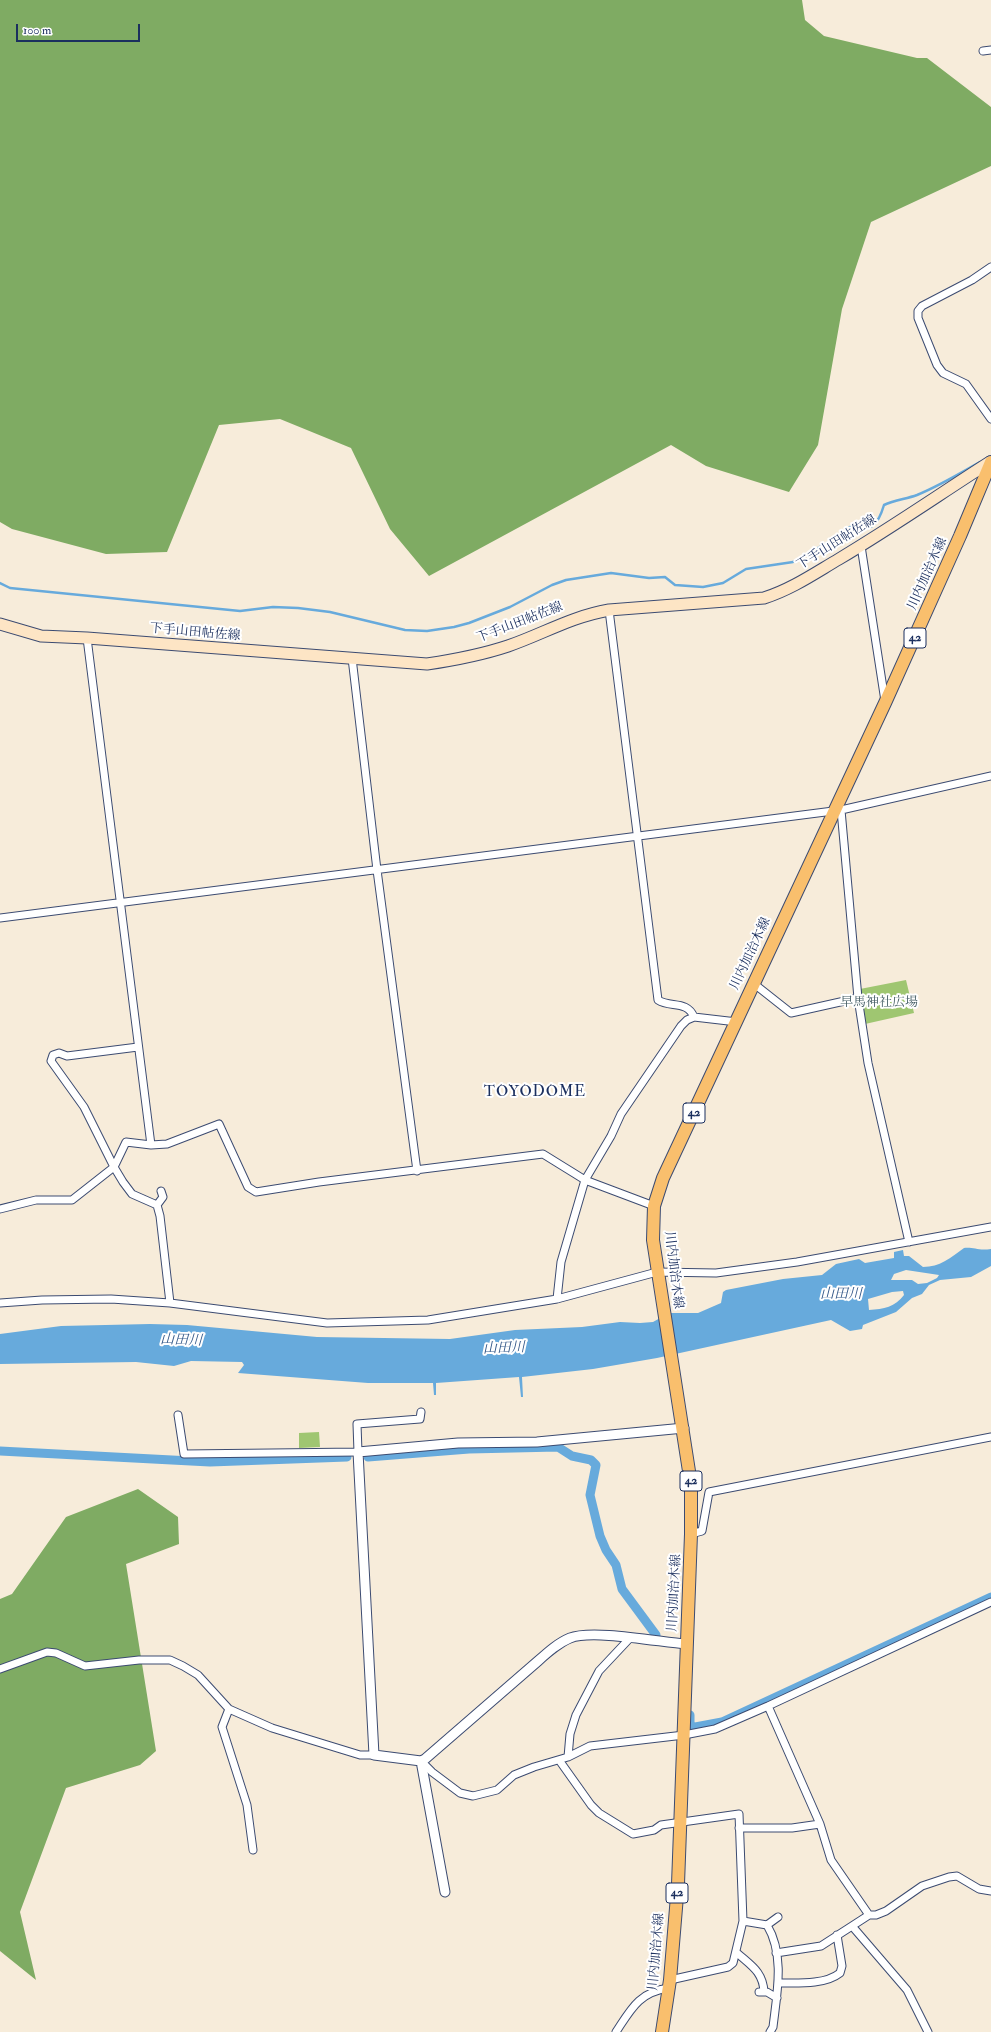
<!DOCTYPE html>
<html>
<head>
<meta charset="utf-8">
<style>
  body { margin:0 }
  #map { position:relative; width:991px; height:2032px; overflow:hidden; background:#f7ecda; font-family:"IM FELL Double Pica",serif }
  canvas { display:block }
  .scale { position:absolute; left:16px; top:24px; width:124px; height:18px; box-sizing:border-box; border:2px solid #1b2f5e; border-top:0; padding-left:5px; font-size:12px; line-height:14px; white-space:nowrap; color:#1b2f5e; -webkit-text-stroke:3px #fff; paint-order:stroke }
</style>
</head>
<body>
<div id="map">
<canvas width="991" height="2032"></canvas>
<div class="scale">100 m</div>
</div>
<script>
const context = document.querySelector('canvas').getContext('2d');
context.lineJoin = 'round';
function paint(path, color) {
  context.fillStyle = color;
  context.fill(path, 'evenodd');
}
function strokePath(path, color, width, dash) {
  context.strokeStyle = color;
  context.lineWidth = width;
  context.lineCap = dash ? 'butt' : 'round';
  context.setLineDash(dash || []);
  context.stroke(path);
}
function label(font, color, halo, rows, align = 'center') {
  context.font = font + ' "IM FELL Double Pica","Noto Serif JP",serif';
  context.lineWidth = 4;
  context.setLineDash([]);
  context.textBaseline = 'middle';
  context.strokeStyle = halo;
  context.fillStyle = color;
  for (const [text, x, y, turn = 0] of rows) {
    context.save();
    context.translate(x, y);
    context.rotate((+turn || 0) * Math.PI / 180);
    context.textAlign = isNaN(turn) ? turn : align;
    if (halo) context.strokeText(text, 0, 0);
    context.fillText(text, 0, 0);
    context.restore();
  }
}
paint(new Path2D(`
  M 906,980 L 914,1013 L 865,1024 L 860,989 Z
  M 319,1432 L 320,1447 L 299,1448 L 299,1433 Z`), '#9fc671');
paint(new Path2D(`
  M 0,0 L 802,0 L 805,20 L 824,36 L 917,58 L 927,58 L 991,107 L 991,166 L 871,222 L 842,309 L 818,445 L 789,492 L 706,466 L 671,445 L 429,576 L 390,529 L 351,448 L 280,419 L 219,425 L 167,552 L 106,554 L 12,529 L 0,522 Z
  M 138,1489 L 178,1517 L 179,1544 L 126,1564 L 156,1751 L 140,1765 L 66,1788 L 20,1912 L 36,1980 L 0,1951 L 0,1599 L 12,1594 L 66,1517 Z`), '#7fab63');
paint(new Path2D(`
  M 964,1248 C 974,1247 978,1251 991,1249 L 991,1266 L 971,1277 L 940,1280 L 929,1285 L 922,1294 L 912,1298 L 896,1312 L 863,1325 L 862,1329 L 850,1331 L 831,1320 L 657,1358 L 593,1369 L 522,1377 L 523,1397 L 521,1397 L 519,1377 L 436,1383 L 436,1395 L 434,1395 L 433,1383 L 368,1383 L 238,1373 L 244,1365 L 242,1362 L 191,1361 L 174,1366 L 136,1362 L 0,1364 L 0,1334 L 61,1326 L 150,1324 L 187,1325 L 317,1337 L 450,1339 L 515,1330 L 582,1327 L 620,1322 L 640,1323 L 653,1322 L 669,1313 L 698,1313 L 721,1303 L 723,1292 L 726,1290 L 783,1279 L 822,1275 L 836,1264 L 859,1259 L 865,1263 L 894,1258 L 894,1252 L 903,1250 L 904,1256 L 909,1256 L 923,1267 C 940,1267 950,1258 964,1248 ZM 906,1270 L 939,1275 L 937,1278 L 927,1283 L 918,1284 L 912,1280 L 891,1280 L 894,1274 ZM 903,1291 L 904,1295 C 895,1307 884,1309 869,1310 L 868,1299 L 892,1292 Z`), '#67aadc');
strokePath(new Path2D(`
  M 0,583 L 10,588 L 240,611 L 273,607 L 298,608 L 330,612 L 405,630 L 427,631 L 454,627 L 469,623 L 510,607 L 552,585 L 566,580 L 611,573 L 649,578 L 665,577 L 675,585 L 703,587 L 723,583 L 746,569 L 793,562 L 841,535 L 850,527 C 872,532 878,525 884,505 C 895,500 906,499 917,495 C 939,486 959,474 980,462`), '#67aadc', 2.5);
strokePath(new Path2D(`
  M 0,1451 L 210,1462 L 347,1457
  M 368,1457 L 469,1449 L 558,1447 L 572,1456 L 591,1460 L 596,1465 L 590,1495 L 600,1536 L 606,1550 L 616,1565 L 622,1589 L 656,1635
  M 690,1715 L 690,1728 L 722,1722 L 991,1597`), '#67aadc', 9);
const minor = new Path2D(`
  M 983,51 L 991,50
  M 991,267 L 972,280 L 922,306 L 918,311 L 918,318 L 937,365 L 943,373 L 966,384 L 991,419
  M 861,546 L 885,701
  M 609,610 L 658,1000 C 670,1008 687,1000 694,1017
  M 87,638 L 151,1145
  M 352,658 L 377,870 L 417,1171
  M 841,810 L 858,998 L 868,1063 L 909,1242
  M 0,918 L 841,810 L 991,776
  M 753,983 L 791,1013 L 858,998
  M 138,1047 L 67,1056 L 59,1053 L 53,1055 L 51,1061 L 84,1107 L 114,1167 L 123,1182 L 132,1194 L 157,1205 L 160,1216 L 170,1303
  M 157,1205 L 163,1197 L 161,1191
  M 0,1209 L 36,1200 L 72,1200 L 114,1167 L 126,1142 L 151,1145 L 167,1144 L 219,1124 L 248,1187 L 256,1192 L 319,1182 L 543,1154 L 585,1180 L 654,1206
  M 557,1299 L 561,1262 L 585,1180 L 611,1136 L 621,1114 L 681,1026 L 687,1020 L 694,1017 L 737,1022
  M 0,1303 L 42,1300 L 111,1299 L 170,1303 L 327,1323 L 428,1320 L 557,1299 L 657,1272 L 716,1273 L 797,1262 L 991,1227
  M 178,1415 L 184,1454 L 358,1452 L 357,1424 L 420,1419 L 421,1412
  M 691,1534 L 702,1531 L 709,1492 L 991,1437
  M 0,1669 L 47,1652 L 56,1653 L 85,1666 L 139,1660 L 170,1660 L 183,1666 L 198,1675 L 229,1709 L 272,1728 L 360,1755 L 374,1755
  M 768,1706 L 820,1824 L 831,1860 L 869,1915
  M 229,1709 L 222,1727 L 247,1805 L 253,1850
  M 568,1757 L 570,1734 L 576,1715 L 599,1671 L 630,1638
  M 559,1760 L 591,1805 L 599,1813 L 633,1834 L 654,1830 L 661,1825 L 739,1814 L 743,1921 L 733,1963 L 728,1967 L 670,1980
  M 421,1761 L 432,1772 L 460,1793 L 473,1796 L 497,1790 L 514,1775 L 534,1767 L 568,1757 L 590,1746 L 684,1735 L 715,1729 L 768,1706 L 991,1602
  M 739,1828 L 792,1828 L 820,1824
  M 743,1921 L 767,1925 C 785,1955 777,1993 773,2027 L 770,2032
  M 767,1925 L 778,1917
  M 736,1952 C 750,1965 763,1971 764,1992
  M 776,1953 L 821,1946 L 852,1926
  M 779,1983 C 797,1983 825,1985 840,1973 L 842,1966 L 837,1935
  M 759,1992 L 767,1992 L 777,1998
  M 616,2032 C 631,2009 639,1992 669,1988
  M 928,2032 L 907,1990 L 852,1926 L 869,1915 L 876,1915 L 886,1911 L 922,1886 L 949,1877 L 957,1876 L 979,1889 L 991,1891`);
const tertiary = new Path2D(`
  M 684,1428 L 537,1442 L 458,1443 L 358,1452 L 374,1755 L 421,1761 L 425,1759 L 538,1661 C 548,1652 558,1643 570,1638 C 592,1629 660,1642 686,1644
  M 421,1761 L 445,1892`);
const secondary = new Path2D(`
  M 0,624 L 41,636 L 87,638 L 427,664 C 454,660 481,655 508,646 C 543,634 570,617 609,610 L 764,598 C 792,589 815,573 839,559 C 891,528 940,494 990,462`);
const primary = new Path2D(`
  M 662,2032 L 670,1980 L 678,1884 L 691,1534 L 691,1484 L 653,1240 L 654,1206 L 663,1178 L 885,703 L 960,536 L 991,462`);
strokePath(minor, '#3c4b71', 9);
strokePath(tertiary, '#3c4b71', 11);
strokePath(secondary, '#3c4b71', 13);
strokePath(primary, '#3c4b71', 14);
strokePath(minor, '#fff', 7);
strokePath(tertiary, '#fff', 9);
strokePath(secondary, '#fde5c5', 11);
strokePath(primary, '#f9bf6d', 12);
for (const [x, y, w] of [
  [915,638,22],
  [694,1113,22],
  [691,1481,22],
  [677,1893,22]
]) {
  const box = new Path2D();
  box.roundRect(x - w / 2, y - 10, w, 20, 3);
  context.fillStyle = '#fff';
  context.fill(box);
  strokePath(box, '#1b2f5e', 1);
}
label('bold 12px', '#1b2f5e', null, [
  ["42",915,638],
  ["42",694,1113],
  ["42",691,1481],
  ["42",677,1893]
]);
label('13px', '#1b2f5e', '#fff', [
  ["下手山田帖佐線",837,543,-32],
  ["川内加治木線",928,574,-66],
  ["下手山田帖佐線",520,623,-21],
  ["下手山田帖佐線",195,633,5],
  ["川内加治木線",751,954,-65],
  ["川内加治木線",673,1270,83],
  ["川内加治木線",675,1593,-87],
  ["川内加治木線",657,1952,-85]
]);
label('13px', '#435c64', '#fff', [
  ["早馬神社広場",879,1003]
]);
label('italic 14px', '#365a8a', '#fff', [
  ["山田川",841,1295],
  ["山田川",181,1341,2],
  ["山田川",504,1349,-2]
]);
context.letterSpacing = '1px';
label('15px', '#1b2f5e', '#fff', [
  ["TOYODOME",535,1093]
]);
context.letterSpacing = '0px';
</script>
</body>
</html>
